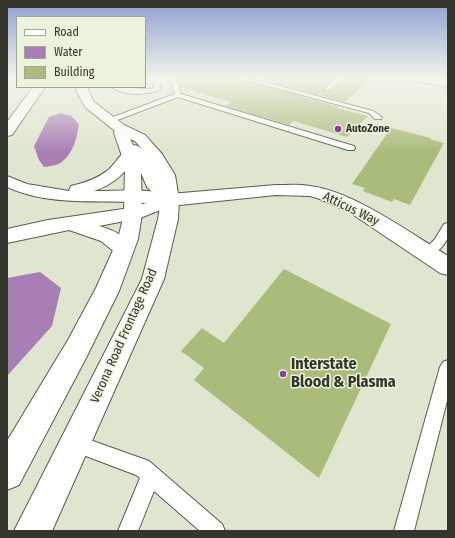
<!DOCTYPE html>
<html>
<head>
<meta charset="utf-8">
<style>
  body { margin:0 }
  #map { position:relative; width:455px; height:538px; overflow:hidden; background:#dfe6cf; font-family:"Fira Sans Condensed",sans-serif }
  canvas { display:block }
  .frame { position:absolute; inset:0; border:8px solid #33362d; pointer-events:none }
  .legend { position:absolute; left:16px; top:16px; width:130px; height:72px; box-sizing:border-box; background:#ecf3dc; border:1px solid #a2a796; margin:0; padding:5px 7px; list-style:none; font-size:12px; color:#33362d }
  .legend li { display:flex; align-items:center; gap:8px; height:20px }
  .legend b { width:20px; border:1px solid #a2a796 }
</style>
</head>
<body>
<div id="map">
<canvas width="455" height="538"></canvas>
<div class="frame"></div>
<ul class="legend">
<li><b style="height:5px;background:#fff"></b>Road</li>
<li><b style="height:11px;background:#a87eb4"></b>Water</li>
<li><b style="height:11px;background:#a9bc79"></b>Building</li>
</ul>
</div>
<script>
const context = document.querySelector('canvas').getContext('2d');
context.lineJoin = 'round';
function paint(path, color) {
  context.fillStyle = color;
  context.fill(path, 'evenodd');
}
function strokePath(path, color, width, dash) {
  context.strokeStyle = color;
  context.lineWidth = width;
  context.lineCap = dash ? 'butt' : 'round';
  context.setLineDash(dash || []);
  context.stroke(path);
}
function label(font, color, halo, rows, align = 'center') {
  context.font = font + ' "Fira Sans Condensed",sans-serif';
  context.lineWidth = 3;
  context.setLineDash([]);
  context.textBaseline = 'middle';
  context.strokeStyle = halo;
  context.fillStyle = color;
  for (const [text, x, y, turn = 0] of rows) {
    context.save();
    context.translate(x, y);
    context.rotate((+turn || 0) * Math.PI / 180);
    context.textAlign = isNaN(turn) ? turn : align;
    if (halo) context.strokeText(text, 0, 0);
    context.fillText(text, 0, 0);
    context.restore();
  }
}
paint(new Path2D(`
  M 61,113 L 71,116 L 79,124 C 77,138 73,155 60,163 C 56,166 49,166 44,167 L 39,160 L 34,146 L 49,117 Z
  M 40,272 L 61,288 L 52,326 L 7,376 L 7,278 Z`), '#a87eb4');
paint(new Path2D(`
  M 178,78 L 238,78 L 339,107 L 337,108 L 368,116 L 347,137 L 294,121 L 289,125 L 225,106 L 231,102 L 180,87 Z
  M 255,78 L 335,78 L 324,87 L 325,92 L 330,91 L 345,78 L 372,78 L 345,102 Z
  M 391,128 L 431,138 L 430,139 L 444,143 L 410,205 L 394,199 L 392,202 L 363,191 L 365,188 L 352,184 Z
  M 284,269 L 391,324 L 319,478 L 194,380 L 204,368 L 181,351 L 202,328 L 224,343 Z`), '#a9bc79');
const lane = new Path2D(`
  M 155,78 L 161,78 L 160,89 C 150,96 123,95 113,88 C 123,84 140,92 154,88 Z
  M 170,78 L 176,78 L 181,94 L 354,146 L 355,148 L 354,150 L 348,150 L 178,97 L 112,122 L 106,122 L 105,120 L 175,94 Z
  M 239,78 L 249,78 L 373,111 L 382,117 L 381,119 L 375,119 L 369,113 Z
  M 337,78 L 344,78 L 329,90 L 325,90 L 325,88 Z
  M 448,223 C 448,227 449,233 448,237 C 445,246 432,259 423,256 L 421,253 L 435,239 L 444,224 Z
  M 448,360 L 448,397 L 414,531 L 394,531 L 440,367 L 443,362 Z
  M 76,435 L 149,461 L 222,524 L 225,531 L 200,531 L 154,491 L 138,531 L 118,531 L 140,478 L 136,475 L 70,450 L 67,444 L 70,438 Z`);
const street = new Path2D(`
  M 412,78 L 434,78 L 448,81 L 448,87 L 413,80 Z
  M 276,185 C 287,185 299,184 310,186 C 353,191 410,233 448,256 L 448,275 L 440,273 L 349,212 L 320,199 L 310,196 L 276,195 L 170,206 L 164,204 L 161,200 L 164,196 L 170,194 Z`);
const secondary = new Path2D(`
  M 77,87 L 89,87 L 88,90 L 94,102 L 124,125 L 145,135 L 162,154 L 175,175 L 179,200 L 178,219 L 164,279 L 52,531 L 14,531 L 142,279 L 158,219 L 161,201 L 147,187 L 141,173 L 142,214 L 138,239 L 119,291 L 86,358 L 19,485 L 7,490 L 7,441 L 68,340 L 96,288 L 118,239 L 124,214 L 125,165 L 114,133 L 115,131 L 85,107 L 76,90 ZM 130,139 L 135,141 L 142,149 L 138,146 L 133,145 Z`);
const highway = new Path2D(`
  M 33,87 L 45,87 L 12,135 L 7,136 L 7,122 Z
  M 130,149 L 135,151 L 138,154 C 126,172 115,184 94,191 C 121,191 151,188 176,196 L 179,200 L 176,204 L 140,218 L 99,226 C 113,230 127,236 134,249 L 131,254 L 124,257 L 117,254 L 101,241 L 69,230 L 7,243 L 7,229 L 48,220 L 130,208 L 146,203 C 99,199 51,207 7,187 L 7,176 L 27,184 L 69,191 L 71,186 C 84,183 97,179 108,170 C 116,164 120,152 130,149 Z`);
strokePath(lane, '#585e4a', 2);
strokePath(street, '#585e4a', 2);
strokePath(secondary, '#585e4a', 2);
strokePath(highway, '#585e4a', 2);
paint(lane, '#fff');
paint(street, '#fff');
paint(secondary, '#fff');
paint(highway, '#fff');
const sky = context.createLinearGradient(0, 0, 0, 153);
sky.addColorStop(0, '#8e9ed3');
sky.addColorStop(0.51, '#f1f4e9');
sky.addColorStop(1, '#f1f4e900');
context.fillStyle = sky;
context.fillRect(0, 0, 455, 153);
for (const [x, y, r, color] of [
  [338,129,4,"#933ca9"],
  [283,374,4,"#933ca9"]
]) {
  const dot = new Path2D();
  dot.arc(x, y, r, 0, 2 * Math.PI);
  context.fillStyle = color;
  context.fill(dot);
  strokePath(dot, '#ecf3dc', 1.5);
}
label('bold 11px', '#33362d', '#ecf3dc', [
  ["AutoZone",346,129]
], 'left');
label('13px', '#33362d', '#ecf3dc', [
  ["Atticus Way",351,209,26],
  ["Verona Road Frontage Road",124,336,-66]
]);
label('bold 16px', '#33362d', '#ecf3dc', [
  ["Interstate",291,365],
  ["Blood & Plasma",291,383]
], 'left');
</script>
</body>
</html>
